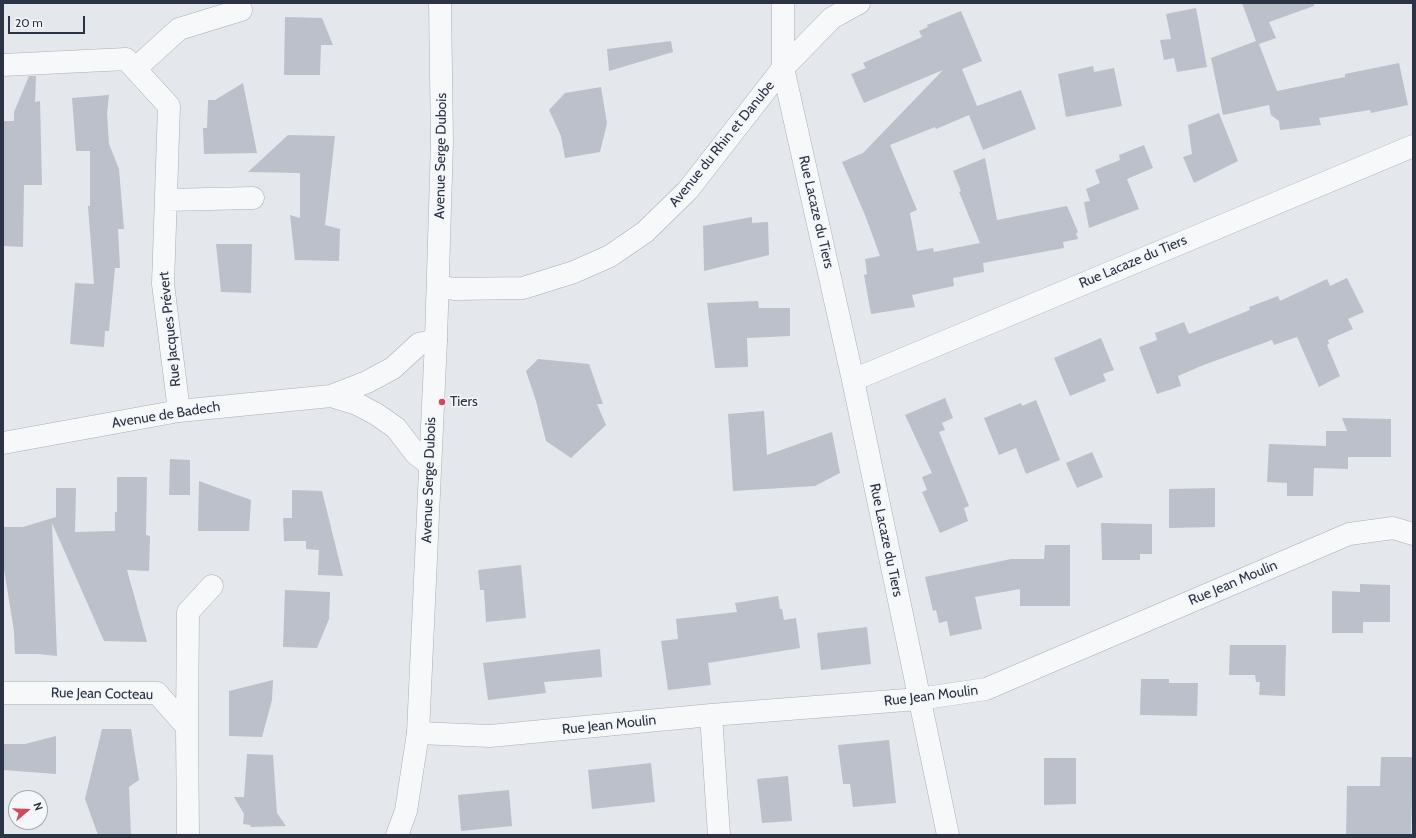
<!DOCTYPE html>
<html>
<head>
<meta charset="utf-8">
<style>
  body { margin:0 }
  #map { position:relative; width:1416px; height:838px; overflow:hidden; background:#e4e7ec; font-family:Cabin,sans-serif }
  canvas { display:block }
  .frame { position:absolute; inset:0; border:4px solid #2b3445; pointer-events:none }
  .north { position:absolute; left:8px; top:790px; width:40px; height:40px; box-sizing:border-box; background:#f4f6f9; border:1px solid #a4a8b1; border-radius:50%; rotate:71deg; font-size:11px; font-weight:700; line-height:16px; text-align:center; color:#2b3445 }
  .north::after { content:''; display:block; margin:auto; width:14px; height:18px; background:#d1495b; clip-path:polygon(50% 0,100% 100%,50% 72%,0 100%) }
  .scale { position:absolute; left:8px; top:16px; width:77px; height:18px; box-sizing:border-box; border:2px solid #2b3445; border-top:0; padding-left:5px; font-size:12px; line-height:14px; white-space:nowrap; color:#2b3445; -webkit-text-stroke:3px #f4f6f9; paint-order:stroke }
</style>
</head>
<body>
<div id="map">
<canvas width="1416" height="838"></canvas>
<div class="frame"></div>
<div class="north">N</div>
<div class="scale">20 m</div>
</div>
<script>
const context = document.querySelector('canvas').getContext('2d');
context.lineJoin = 'round';
function paint(path, color) {
  context.fillStyle = color;
  context.fill(path, 'evenodd');
}
function strokePath(path, color, width, dash) {
  context.strokeStyle = color;
  context.lineWidth = width;
  context.lineCap = dash ? 'butt' : 'round';
  context.setLineDash(dash || []);
  context.stroke(path);
}
function label(font, color, halo, rows, align = 'center') {
  context.font = font + ' Cabin,sans-serif';
  context.lineWidth = 3;
  context.setLineDash([]);
  context.textBaseline = 'middle';
  context.strokeStyle = halo;
  context.fillStyle = color;
  for (const [text, x, y, turn = 0] of rows) {
    context.save();
    context.translate(x, y);
    context.rotate((+turn || 0) * Math.PI / 180);
    context.textAlign = isNaN(turn) ? turn : align;
    if (halo) context.strokeText(text, 0, 0);
    context.fillText(text, 0, 0);
    context.restore();
  }
}
paint(new Path2D(`
  M 1242,3 L 1314,3 L 1314,6 L 1269,22 L 1276,38 L 1259,44 L 1277,91 L 1345,77 L 1345,74 L 1399,63 L 1408,105 L 1371,113 L 1370,110 L 1319,118 L 1321,125 L 1280,130 L 1279,121 L 1271,115 L 1269,105 L 1223,115 L 1211,58 L 1256,41 Z
  M 1196,8 L 1207,67 L 1177,72 L 1174,58 L 1164,60 L 1160,40 L 1171,39 L 1166,14 Z
  M 961,11 L 982,61 L 962,69 L 977,106 L 1021,90 L 1036,129 L 983,150 L 969,115 L 936,129 L 935,127 L 890,145 L 917,210 L 910,213 L 917,251 L 933,248 L 934,252 L 980,243 L 959,192 L 961,191 L 953,171 L 985,158 L 997,220 L 1067,206 L 1078,232 L 1076,233 L 1078,239 L 1063,242 L 1064,248 L 983,263 L 984,272 L 953,278 L 954,286 L 912,295 L 915,307 L 871,314 L 864,275 L 867,274 L 865,259 L 880,256 L 865,215 L 842,162 L 863,153 L 943,70 L 864,103 L 851,74 L 866,68 L 863,63 L 922,37 L 919,31 L 928,27 L 927,25 Z
  M 285,17 L 322,18 L 333,45 L 321,45 L 320,75 L 284,75 Z
  M 671,41 L 673,52 L 609,71 L 607,49 Z
  M 1093,66 L 1094,72 L 1114,68 L 1122,106 L 1066,117 L 1058,74 Z
  M 29,76 L 36,76 L 35,102 L 40,101 L 42,185 L 24,185 L 23,247 L 3,246 L 3,121 L 14,121 L 14,112 Z
  M 243,83 L 257,153 L 204,154 L 203,128 L 207,128 L 208,100 L 215,100 Z
  M 601,87 L 607,123 L 600,152 L 565,158 L 561,136 L 549,110 L 565,93 Z
  M 109,95 L 107,113 L 109,144 L 119,169 L 124,229 L 118,229 L 120,268 L 115,268 L 109,331 L 105,331 L 104,347 L 70,344 L 75,283 L 94,284 L 88,206 L 90,206 L 90,151 L 76,151 L 72,98 Z
  M 1219,113 L 1238,161 L 1194,183 L 1183,157 L 1192,154 L 1188,125 Z
  M 288,135 L 335,136 L 325,225 L 340,229 L 339,261 L 295,260 L 290,215 L 300,218 L 300,173 L 248,172 Z
  M 1144,145 L 1153,168 L 1127,179 L 1139,209 L 1089,228 L 1084,202 L 1090,201 L 1086,189 L 1100,183 L 1095,170 L 1120,160 L 1119,155 Z
  M 752,217 L 752,223 L 768,222 L 769,255 L 704,271 L 703,226 Z
  M 216,244 L 252,244 L 251,293 L 221,292 Z
  M 1347,278 L 1364,312 L 1348,319 L 1353,329 L 1328,340 L 1329,344 L 1327,345 L 1340,376 L 1319,387 L 1297,337 L 1274,345 L 1272,340 L 1201,366 L 1178,376 L 1181,386 L 1157,394 L 1139,347 L 1157,340 L 1155,333 L 1184,322 L 1189,334 L 1250,310 L 1249,307 L 1278,296 L 1280,301 L 1327,279 L 1330,286 Z
  M 758,301 L 759,308 L 790,308 L 790,336 L 747,338 L 748,367 L 715,368 L 707,303 Z
  M 1101,338 L 1114,370 L 1103,374 L 1106,381 L 1070,396 L 1054,358 Z
  M 538,359 L 589,364 L 603,404 L 597,404 L 606,425 L 571,458 L 546,441 L 536,401 L 526,371 Z
  M 945,398 L 953,418 L 942,423 L 945,430 L 939,432 L 969,506 L 964,508 L 968,521 L 940,533 L 922,492 L 927,490 L 922,477 L 932,473 L 905,415 Z
  M 1036,400 L 1060,460 L 1026,474 L 1016,448 L 999,455 L 984,418 L 1021,403 L 1022,406 Z
  M 764,411 L 767,455 L 832,432 L 840,473 L 815,486 L 733,491 L 728,414 Z
  M 1342,418 L 1391,419 L 1391,457 L 1348,457 L 1348,469 L 1314,468 L 1313,496 L 1287,496 L 1287,483 L 1267,482 L 1269,444 L 1326,446 L 1326,431 L 1347,431 Z
  M 1092,452 L 1103,477 L 1077,488 L 1066,463 Z
  M 170,459 L 190,460 L 190,495 L 169,495 Z
  M 117,477 L 147,477 L 146,535 L 150,536 L 149,571 L 127,570 L 147,642 L 104,641 L 52,523 L 57,656 L 38,654 L 15,654 L 14,631 L 3,563 L 3,527 L 23,527 L 56,517 L 56,488 L 76,488 L 75,532 L 115,531 L 115,512 L 117,512 Z
  M 199,481 L 251,500 L 249,531 L 198,531 Z
  M 1215,488 L 1215,527 L 1169,528 L 1169,489 Z
  M 292,490 L 322,491 L 343,576 L 318,575 L 319,550 L 306,549 L 306,541 L 284,541 L 283,518 L 292,518 Z
  M 1101,523 L 1152,524 L 1152,554 L 1140,554 L 1140,560 L 1102,560 Z
  M 1045,545 L 1070,545 L 1070,606 L 1020,606 L 1020,589 L 975,597 L 982,629 L 950,636 L 947,621 L 939,623 L 936,610 L 933,611 L 925,577 L 1011,559 L 1044,559 Z
  M 521,565 L 526,618 L 486,622 L 484,590 L 480,590 L 478,570 Z
  M 1360,584 L 1390,585 L 1390,622 L 1363,622 L 1363,633 L 1332,633 L 1332,591 L 1360,592 Z
  M 285,590 L 330,592 L 329,619 L 317,648 L 283,647 Z
  M 778,596 L 780,609 L 782,609 L 784,620 L 796,618 L 800,648 L 708,663 L 711,685 L 668,690 L 661,641 L 678,639 L 676,619 L 737,612 L 735,603 Z
  M 867,627 L 871,664 L 821,670 L 817,633 Z
  M 1230,645 L 1286,645 L 1285,696 L 1259,695 L 1260,682 L 1256,682 L 1255,675 L 1229,675 Z
  M 600,649 L 602,677 L 544,682 L 546,693 L 488,700 L 483,663 Z
  M 1141,679 L 1169,679 L 1169,683 L 1198,683 L 1197,716 L 1140,715 Z
  M 273,680 L 272,700 L 262,737 L 229,736 L 229,691 Z
  M 102,729 L 131,729 L 139,780 L 129,787 L 131,835 L 98,835 L 85,799 Z
  M 56,736 L 56,774 L 3,770 L 3,744 L 25,744 Z
  M 889,740 L 896,803 L 853,807 L 850,784 L 843,784 L 838,745 Z
  M 247,754 L 273,755 L 277,813 L 286,826 L 251,827 L 250,825 L 243,824 L 244,814 L 234,797 L 244,797 Z
  M 1381,757 L 1413,757 L 1411,835 L 1346,835 L 1347,786 L 1380,786 Z
  M 1044,758 L 1076,758 L 1076,804 L 1044,805 Z
  M 651,763 L 655,802 L 592,809 L 588,770 Z
  M 788,776 L 792,821 L 762,823 L 757,779 Z
  M 509,790 L 512,826 L 461,831 L 458,795 Z`), '#bbc0ca');
const minor = new Path2D(`
  M 783,3 L 783,68 L 853,380 L 948,835
  M 3,65 L 126,59 L 169,106 L 163,284 L 179,411
  M 135,69 L 179,29 L 241,10
  M 166,200 L 253,198
  M 438,287 L 456,289 L 523,288 L 574,272 L 610,256 L 645,232 L 688,190 L 783,68 L 832,18 L 859,3
  M 853,380 L 1413,146
  M 331,396 L 357,404 L 376,414 L 396,428 L 416,454 L 429,464
  M 3,443 L 179,411 L 331,396 L 367,382 L 393,368 L 419,344 L 436,340
  M 3,693 L 157,693 L 187,727 L 188,835
  M 711,715 L 719,835
  M 187,727 L 188,612 L 212,586
  M 418,733 L 490,736 L 711,715 L 919,699 L 986,689 L 1349,534 L 1393,528 L 1413,534`);
const tertiary = new Path2D(`
  M 397,835 L 406,811 L 418,733 L 436,340 L 442,142 L 440,3`);
strokePath(minor, '#a9aeb7', 23);
strokePath(tertiary, '#a9aeb7', 23);
strokePath(minor, '#f7f8fa', 22);
strokePath(tertiary, '#f7f8fa', 22);
for (const [x, y, r, color] of [
  [442,402,4,"#d1495b"]
]) {
  const dot = new Path2D();
  dot.arc(x, y, r, 0, 2 * Math.PI);
  context.fillStyle = color;
  context.fill(dot);
  strokePath(dot, '#f4f6f9', 1.5);
}
label('14px', '#2b3445', '#f4f6f9', [
  ["Avenue du Rhin et Danube",722,144,-51],
  ["Avenue Serge Dubois",441,156,-89],
  ["Rue Lacaze du Tiers",816,212,77],
  ["Rue Lacaze du Tiers",1133,262,-23],
  ["Rue Jacques Prévert",170,329,-96],
  ["Avenue de Badech",166,415,-9],
  ["Avenue Serge Dubois",429,480,-88],
  ["Rue Lacaze du Tiers",886,540,78],
  ["Rue Jean Moulin",1233,583,-23],
  ["Rue Jean Cocteau",102,694,1],
  ["Rue Jean Moulin",931,696,-7],
  ["Rue Jean Moulin",609,725,-6]
]);
label('14px', '#2b3445', '#f4f6f9', [
  ["Tiers",450,402]
], 'left');
</script>
</body>
</html>
